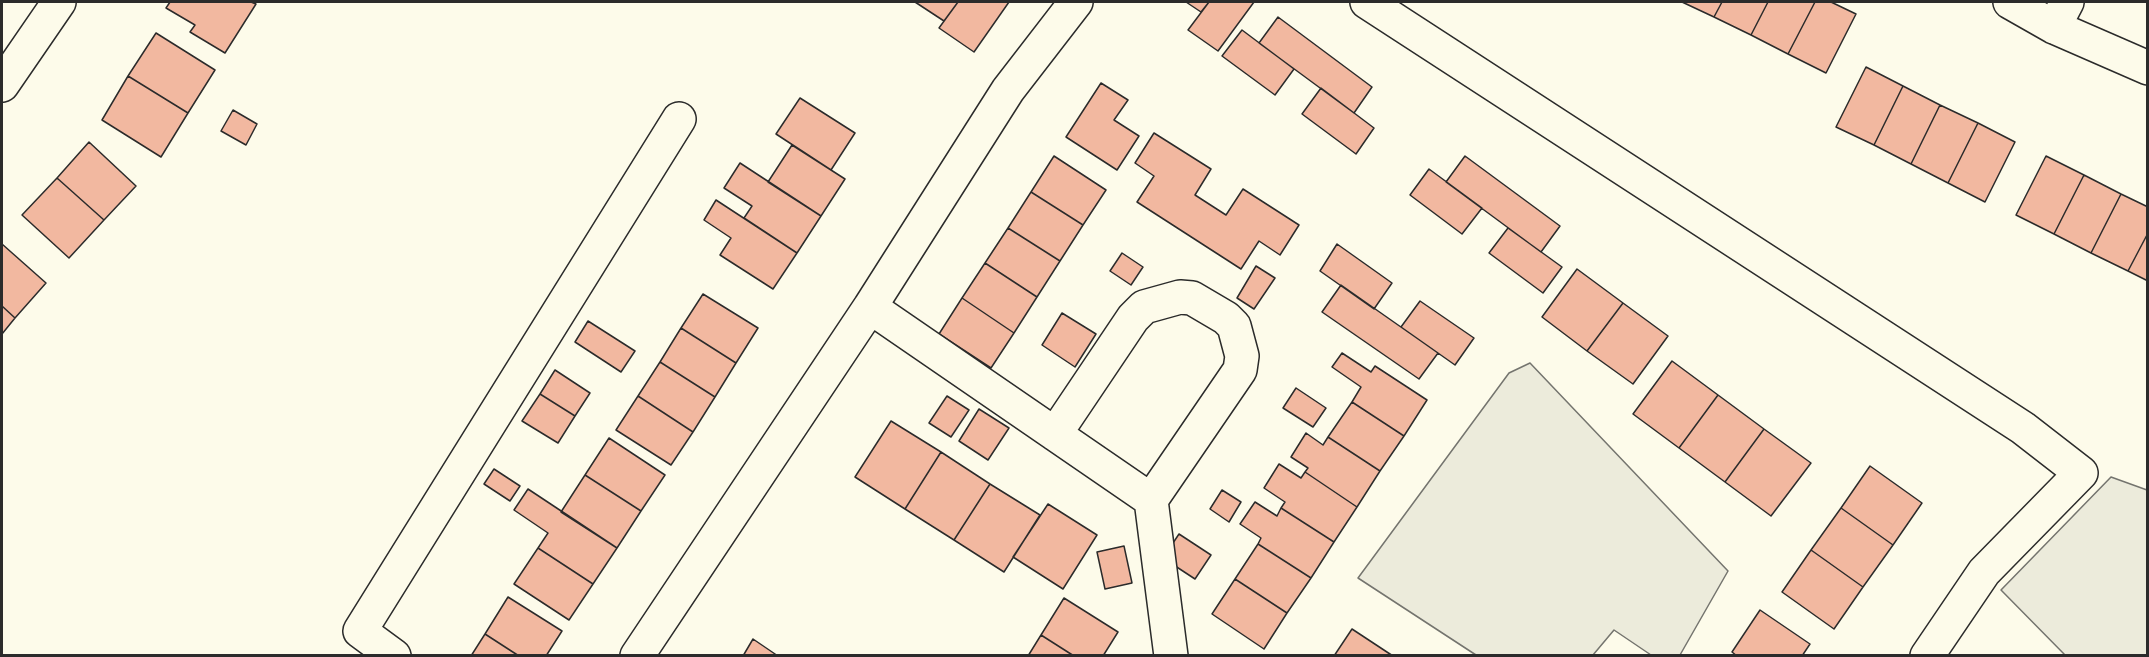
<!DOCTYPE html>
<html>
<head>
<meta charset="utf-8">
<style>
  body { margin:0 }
  #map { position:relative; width:2149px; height:657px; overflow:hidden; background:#fdfbea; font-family:Signika,sans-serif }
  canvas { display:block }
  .frame { position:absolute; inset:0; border:3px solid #2b2b2b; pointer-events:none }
</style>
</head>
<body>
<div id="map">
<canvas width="2149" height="657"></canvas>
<div class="frame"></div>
</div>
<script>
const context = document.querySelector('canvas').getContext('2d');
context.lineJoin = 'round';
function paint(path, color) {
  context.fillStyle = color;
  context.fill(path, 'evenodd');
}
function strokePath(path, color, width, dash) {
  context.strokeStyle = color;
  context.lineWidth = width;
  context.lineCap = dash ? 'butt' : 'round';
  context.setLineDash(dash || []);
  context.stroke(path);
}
const green = new Path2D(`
  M 1530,363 L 1728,571 L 1680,655 L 1651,655 L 1614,630 L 1593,655 L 1476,655 L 1358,578 L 1509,373 Z
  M 2111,477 L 2147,490 L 2147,655 L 2065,655 L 2001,590 Z`);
paint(green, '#ecebdb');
strokePath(green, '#74746e', 1.5);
const building = new Path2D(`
  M 170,2 L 251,2 L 256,4 L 225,53 L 190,32 L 195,25 L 166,8 Z
  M 915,2 L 958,2 L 944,21 Z
  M 958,2 L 1009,2 L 974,52 L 939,28 Z
  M 1186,2 L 1209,2 L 1201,12 Z
  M 1209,2 L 1254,2 L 1218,51 L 1188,30 Z
  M 1682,2 L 1722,2 L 1714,17 Z
  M 1722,2 L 1768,2 L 1751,35 L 1714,17 Z
  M 1768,2 L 1815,2 L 1788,54 L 1751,35 Z
  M 1815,2 L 1831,2 L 1856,14 L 1826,73 L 1788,54 Z
  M 1278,17 L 1372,87 L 1354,113 L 1259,43 Z
  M 1242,30 L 1294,69 L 1275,95 L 1222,56 Z
  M 156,33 L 215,70 L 188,113 L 128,76 Z
  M 1866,67 L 1903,86 L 1874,145 L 1836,127 Z
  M 128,76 L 188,113 L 161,157 L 102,120 Z
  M 1101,83 L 1128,100 L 1114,120 L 1139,136 L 1117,170 L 1066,137 Z
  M 1903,86 L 1940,105 L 1911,164 L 1874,145 Z
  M 1321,88 L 1374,128 L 1356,154 L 1302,114 Z
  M 800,98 L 855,133 L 831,170 L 776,134 Z
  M 1940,105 L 1978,123 L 1948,183 L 1911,164 Z
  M 233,110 L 257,124 L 246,145 L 221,131 Z
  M 1978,123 L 2015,142 L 1985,202 L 1948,183 Z
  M 1154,133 L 1211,169 L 1195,195 L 1226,215 L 1243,189 L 1299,225 L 1280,255 L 1259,241 L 1241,269 L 1137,202 L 1154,176 L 1135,163 Z
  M 89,142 L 136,186 L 104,220 L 57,178 Z
  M 792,145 L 845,179 L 821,216 L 768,182 Z
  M 1054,156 L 1106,190 L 1083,225 L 1031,192 Z
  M 1465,156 L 1560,226 L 1541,252 L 1446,182 Z
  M 2046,156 L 2084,175 L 2054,234 L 2016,215 Z
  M 740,163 L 821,216 L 797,253 L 744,218 L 752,206 L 724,188 Z
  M 1429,169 L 1482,208 L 1462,234 L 1410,195 Z
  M 2084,175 L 2121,194 L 2091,253 L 2054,234 Z
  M 57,178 L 104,220 L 69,258 L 22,215 Z
  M 1031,192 L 1083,225 L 1060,261 L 1008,228 Z
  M 2121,194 L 2148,207 L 2148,233 L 2128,271 L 2091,253 Z
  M 716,200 L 797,253 L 773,289 L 720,255 L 731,238 L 704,220 Z
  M 1008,228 L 1060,261 L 1037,297 L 985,263 Z
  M 1508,228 L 1562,267 L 1543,293 L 1489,253 Z
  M 2148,233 L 2148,281 L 2128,271 Z
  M 2,244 L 46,283 L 15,318 L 2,306 Z
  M 1337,244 L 1392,283 L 1374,309 L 1320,271 Z
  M 1122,253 L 1143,267 L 1131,285 L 1110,271 Z
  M 985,263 L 1037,297 L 1014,333 L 962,298 Z
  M 1256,266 L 1275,278 L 1254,309 L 1237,298 Z
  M 1577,269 L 1623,303 L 1587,351 L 1542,317 Z
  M 1341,285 L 1438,353 L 1419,379 L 1322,312 Z
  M 703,294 L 758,328 L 736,363 L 681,328 Z
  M 962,298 L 1014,333 L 991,368 L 939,334 Z
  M 1420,301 L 1474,338 L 1455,365 L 1401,327 Z
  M 1623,303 L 1668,336 L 1633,384 L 1587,351 Z
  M 2,306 L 15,318 L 2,334 Z
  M 1062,313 L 1096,334 L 1075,367 L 1042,345 Z
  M 588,321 L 635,351 L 621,372 L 575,342 Z
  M 681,328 L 736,363 L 715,397 L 660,362 Z
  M 1342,353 L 1371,372 L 1375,366 L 1427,400 L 1404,436 L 1352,402 L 1361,387 L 1332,367 Z
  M 1672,361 L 1718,395 L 1679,448 L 1633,414 Z
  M 660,362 L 715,397 L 693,432 L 638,396 Z
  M 555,370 L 590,393 L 575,416 L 540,394 Z
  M 1296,388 L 1326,408 L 1313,427 L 1283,408 Z
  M 540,394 L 575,416 L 558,443 L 522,421 Z
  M 1718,395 L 1764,429 L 1725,482 L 1679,448 Z
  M 638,396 L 693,432 L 671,465 L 616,430 Z
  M 947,396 L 969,410 L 951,437 L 929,423 Z
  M 1352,402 L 1404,436 L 1380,471 L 1328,437 Z
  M 979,409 L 1009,428 L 988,460 L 959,441 Z
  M 891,421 L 941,452 L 905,509 L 855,477 Z
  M 1764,429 L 1811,463 L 1771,516 L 1725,482 Z
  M 1306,433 L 1323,445 L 1328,437 L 1380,471 L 1357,507 L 1305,472 L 1308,468 L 1291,457 Z
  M 609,438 L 665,475 L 641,511 L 585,475 Z
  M 941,452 L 990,484 L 954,540 L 905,509 Z
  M 1279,464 L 1301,478 L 1305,472 L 1357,507 L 1334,542 L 1281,508 L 1285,502 L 1264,488 Z
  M 1870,466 L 1922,503 L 1893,545 L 1841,508 Z
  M 494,469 L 520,486 L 510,501 L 484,484 Z
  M 585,475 L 641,511 L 617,548 L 561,512 Z
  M 990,484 L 1040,515 L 1004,572 L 954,540 Z
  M 528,489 L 617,548 L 593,584 L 538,548 L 548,533 L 514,510 Z
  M 1222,490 L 1241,502 L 1229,522 L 1210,509 Z
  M 1255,502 L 1277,516 L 1281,508 L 1334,542 L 1311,578 L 1258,544 L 1261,538 L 1240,524 Z
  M 1048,504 L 1097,535 L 1063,589 L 1013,557 Z
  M 1841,508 L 1893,545 L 1863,587 L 1811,550 Z
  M 1179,534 L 1211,555 L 1195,579 L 1163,558 Z
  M 1258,544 L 1311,578 L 1287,613 L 1235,579 Z
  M 1124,546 L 1132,583 L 1105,589 L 1097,552 Z
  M 538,548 L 593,584 L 569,620 L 514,584 Z
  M 1811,550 L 1863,587 L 1834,629 L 1782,592 Z
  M 1235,579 L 1287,613 L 1264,649 L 1212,614 Z
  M 508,597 L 562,631 L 546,656 L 519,656 L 485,634 Z
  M 1064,598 L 1118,632 L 1103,656 L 1074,656 L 1041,635 Z
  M 1760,610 L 1810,644 L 1802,656 L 1737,656 L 1732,652 Z
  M 1352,629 L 1393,656 L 1334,656 Z
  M 485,634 L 519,656 L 471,656 Z
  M 1041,635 L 1074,656 L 1028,656 Z
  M 753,639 L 778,656 L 743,656 Z`);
paint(building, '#f2b8a0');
strokePath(building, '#2b2b2b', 1.5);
const minor = new Path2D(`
  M 1367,2 L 2023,428 L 2081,473 L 1984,572 L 1927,656
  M 2010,2 L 2054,27 L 2148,68
  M 2054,27 L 2067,2
  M 2,85 L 59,2
  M 870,307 L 1151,500 L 1171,656
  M 1055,434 L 1133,318 L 1144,307 L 1180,297 L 1192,298 L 1226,318 L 1234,326 L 1242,356 L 1240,370 L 1151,500
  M 394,656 L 360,631 L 679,119
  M 637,656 L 870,307 L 1008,90 L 1076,2`);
strokePath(minor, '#2b2b2b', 36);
strokePath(minor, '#fdfbea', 33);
</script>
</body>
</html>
